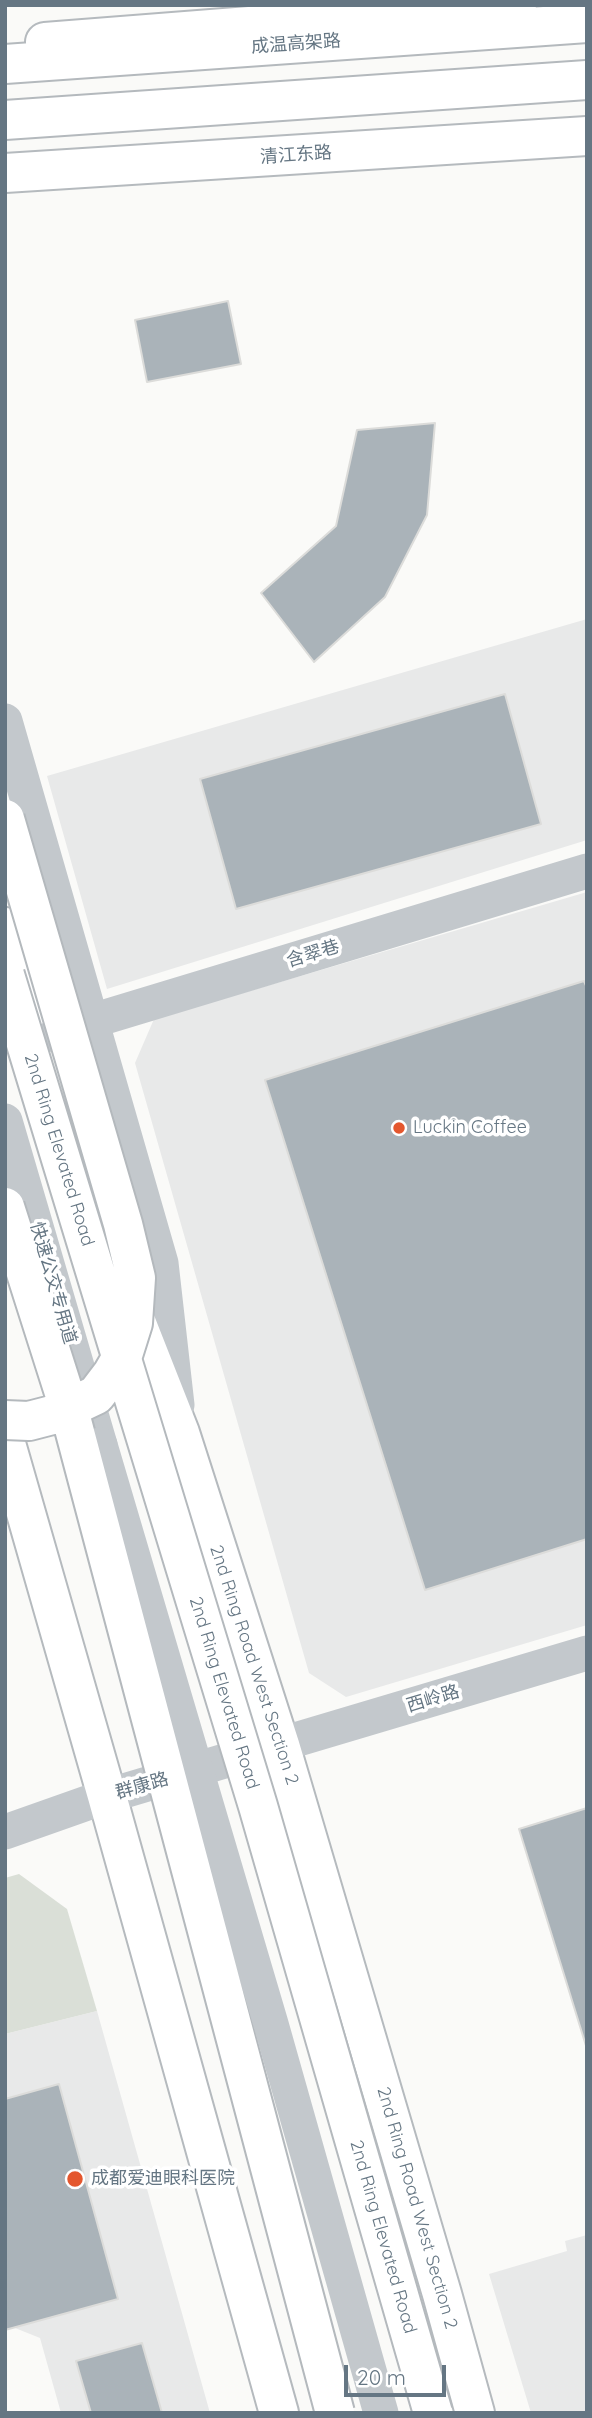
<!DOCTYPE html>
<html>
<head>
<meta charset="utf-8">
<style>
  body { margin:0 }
  #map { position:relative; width:592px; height:2418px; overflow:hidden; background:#fafaf8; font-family:Quicksand,sans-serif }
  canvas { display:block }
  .frame { position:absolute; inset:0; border:7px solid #657683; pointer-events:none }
  .scale { position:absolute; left:344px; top:2365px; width:102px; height:32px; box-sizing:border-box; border:4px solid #657683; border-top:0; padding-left:9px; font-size:21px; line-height:24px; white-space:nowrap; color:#657683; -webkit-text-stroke:5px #fff; paint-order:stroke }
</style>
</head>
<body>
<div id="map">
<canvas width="592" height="2418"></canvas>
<div class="frame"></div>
<div class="scale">20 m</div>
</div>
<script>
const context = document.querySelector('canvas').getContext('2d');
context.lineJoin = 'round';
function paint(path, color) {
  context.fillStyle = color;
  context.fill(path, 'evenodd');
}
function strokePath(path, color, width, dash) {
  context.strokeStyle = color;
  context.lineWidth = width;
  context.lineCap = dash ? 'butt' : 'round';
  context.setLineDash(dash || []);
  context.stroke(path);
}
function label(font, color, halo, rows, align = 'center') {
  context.font = font + ' Quicksand,"Noto Sans SC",sans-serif';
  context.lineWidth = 7;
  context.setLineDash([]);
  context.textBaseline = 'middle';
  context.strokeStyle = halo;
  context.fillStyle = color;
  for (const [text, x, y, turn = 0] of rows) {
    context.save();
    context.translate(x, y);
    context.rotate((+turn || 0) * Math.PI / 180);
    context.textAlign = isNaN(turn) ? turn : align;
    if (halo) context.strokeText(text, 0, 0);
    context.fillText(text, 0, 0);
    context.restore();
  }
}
paint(new Path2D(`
  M 587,619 L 587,840 L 107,989 L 47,776 Z
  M 587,892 L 587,1625 L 346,1697 L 309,1673 L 135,1063 L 154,1019 Z
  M 97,2011 L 210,2413 L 61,2413 L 40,2338 L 5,2324 L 5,2034 Z
  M 587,2235 L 587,2413 L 531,2413 L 489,2274 L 567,2251 L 565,2241 Z`), '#e8e9e9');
paint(new Path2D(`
  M 19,1874 L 67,1909 L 97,2011 L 5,2034 L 5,1878 Z`), '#dadfd7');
const building = new Path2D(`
  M 228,301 L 241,364 L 147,382 L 135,320 Z
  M 435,423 L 427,515 L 385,597 L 314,662 L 261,593 L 336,526 L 357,430 Z
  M 505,694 L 541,824 L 236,909 L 200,779 Z
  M 584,981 L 587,988 L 587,1539 L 425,1590 L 265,1080 Z
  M 587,1808 L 587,2049 L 519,1829 Z
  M 59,2084 L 118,2299 L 5,2330 L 5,2099 Z
  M 142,2343 L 162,2413 L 91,2413 L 76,2361 Z`);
paint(building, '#aab3b9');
strokePath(building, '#dcdcda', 2);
const major = new Path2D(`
  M 45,42 L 517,5
  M 5,173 L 587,136
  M 5,927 L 30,1009
  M 91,1207 L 180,1433 L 280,1745 L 442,2294 L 475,2413
  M 5,1440 L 107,1796 L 279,2413`);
const highway = new Path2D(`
  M 5,64 L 587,23
  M 5,120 L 587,80`);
strokePath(major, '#b5babe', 42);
strokePath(highway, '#b4b9bd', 42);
strokePath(new Path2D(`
  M 5,721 L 161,1263 L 177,1405
  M 39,1037 L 587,871
  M 5,1121 L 100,1445
  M 5,1832 L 107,1796 L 587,1653`), '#c3c8cc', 35);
strokePath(major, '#fff', 38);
strokePath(highway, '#fff', 38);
const highwayBridge = new Path2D(`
  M 5,819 L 123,1224 L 136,1278 L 133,1323 L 123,1355 L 112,1374 L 96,1395 L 56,1414 L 29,1421 L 5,1420
  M 5,975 L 258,1806 L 433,2413
  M 5,1207 L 67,1402 L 335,2413`);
strokePath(highwayBridge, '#b4b9bd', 42, []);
strokePath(new Path2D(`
  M 100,1445 L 271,2024 L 381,2413`), '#c3c8cc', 35);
strokePath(highwayBridge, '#fff', 38);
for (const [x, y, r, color] of [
  [399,1128,7,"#e4572e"],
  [75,2179,9,"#e4572e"]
]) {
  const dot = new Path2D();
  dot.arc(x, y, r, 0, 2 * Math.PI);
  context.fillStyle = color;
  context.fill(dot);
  strokePath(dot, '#fff', 2.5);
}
label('18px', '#657683', '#fff', [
  ["成温高架路",296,44,-4],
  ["清江东路",296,155,-4],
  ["含翠巷",313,954,-17],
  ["2nd Ring Elevated Road",59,1150,73],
  ["快速公交专用道",53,1283,74],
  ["2nd Ring Road West Section 2",254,1665,72],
  ["2nd Ring Elevated Road",224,1693,73],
  ["西岭路",433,1699,-17],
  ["群康路",142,1786,-16],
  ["2nd Ring Road West Section 2",417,2208,74],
  ["2nd Ring Elevated Road",383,2237,74]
]);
label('18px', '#657683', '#fff', [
  ["Luckin Coffee",413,1128],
  ["成都爱迪眼科医院",91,2179]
], 'left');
</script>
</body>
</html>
